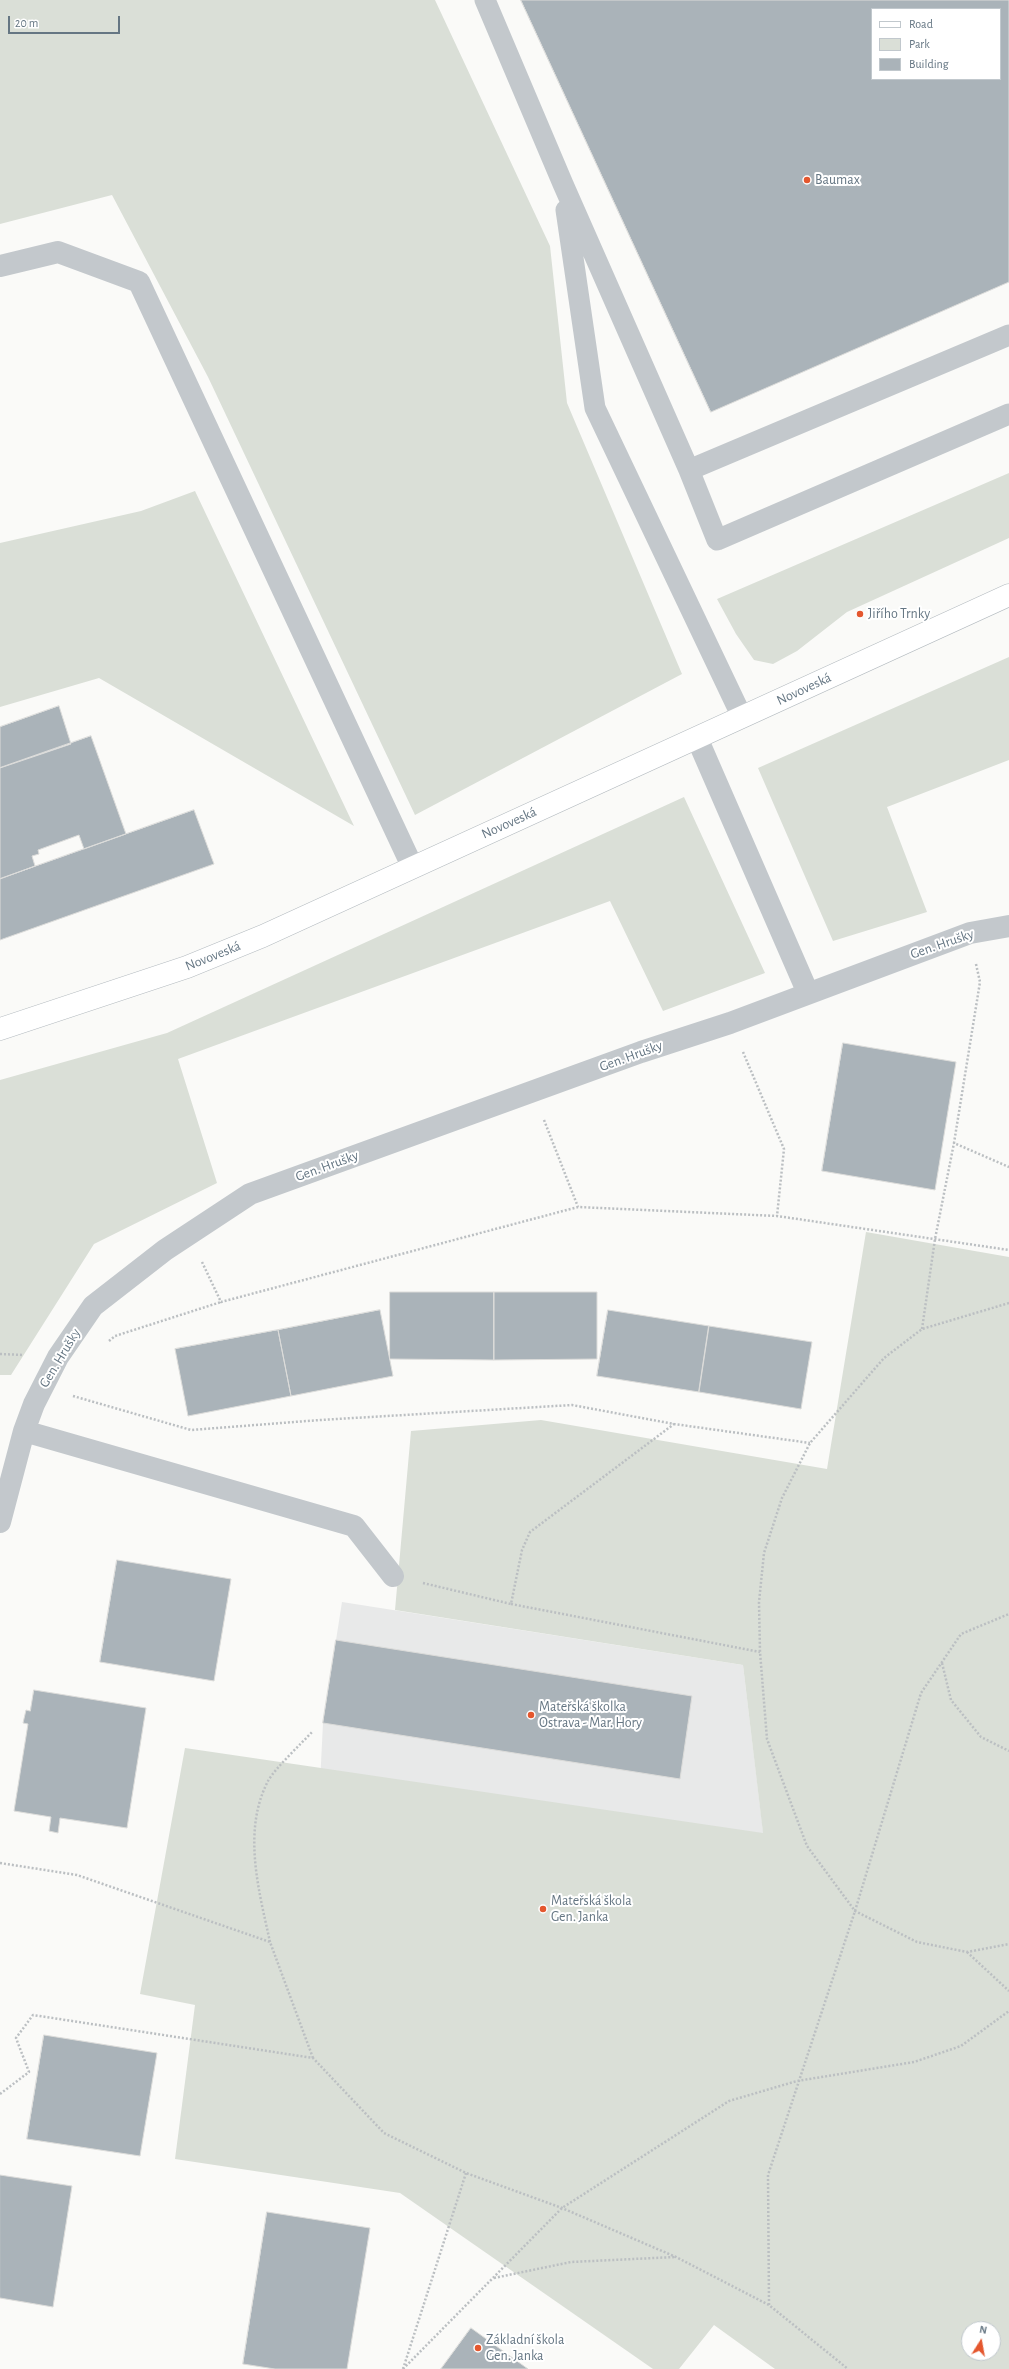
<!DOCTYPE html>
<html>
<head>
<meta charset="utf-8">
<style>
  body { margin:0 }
  #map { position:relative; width:1009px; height:2369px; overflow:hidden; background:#fafaf8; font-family:"Alegreya Sans",sans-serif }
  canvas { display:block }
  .legend { position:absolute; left:871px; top:8px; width:130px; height:72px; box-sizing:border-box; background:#fff; border:1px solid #c1c8cd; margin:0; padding:5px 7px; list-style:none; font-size:12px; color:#657683 }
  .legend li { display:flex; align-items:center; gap:8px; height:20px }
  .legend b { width:20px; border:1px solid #c1c8cd }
  .north { position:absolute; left:961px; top:2321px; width:40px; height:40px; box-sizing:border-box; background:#fff; border:1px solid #c1c8cd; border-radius:50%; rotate:11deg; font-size:11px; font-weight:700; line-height:16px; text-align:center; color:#657683 }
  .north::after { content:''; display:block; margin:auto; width:14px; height:18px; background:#e4572e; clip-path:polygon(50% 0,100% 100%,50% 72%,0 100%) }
  .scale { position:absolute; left:8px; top:16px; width:112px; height:18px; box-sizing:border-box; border:2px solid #657683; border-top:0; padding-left:5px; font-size:12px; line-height:14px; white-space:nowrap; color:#657683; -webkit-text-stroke:3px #fff; paint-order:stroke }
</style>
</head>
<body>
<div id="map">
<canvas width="1009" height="2369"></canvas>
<ul class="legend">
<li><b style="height:5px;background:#fff"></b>Road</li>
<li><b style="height:11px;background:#dadfd7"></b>Park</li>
<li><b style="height:11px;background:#aab3b9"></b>Building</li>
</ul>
<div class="north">N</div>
<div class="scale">20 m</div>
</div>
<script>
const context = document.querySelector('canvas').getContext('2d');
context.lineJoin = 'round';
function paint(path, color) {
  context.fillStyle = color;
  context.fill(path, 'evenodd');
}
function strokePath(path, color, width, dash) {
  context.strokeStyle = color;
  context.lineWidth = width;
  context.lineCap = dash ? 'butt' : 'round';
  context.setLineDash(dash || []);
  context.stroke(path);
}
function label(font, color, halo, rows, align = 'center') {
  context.font = font + ' "Alegreya Sans",sans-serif';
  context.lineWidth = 4;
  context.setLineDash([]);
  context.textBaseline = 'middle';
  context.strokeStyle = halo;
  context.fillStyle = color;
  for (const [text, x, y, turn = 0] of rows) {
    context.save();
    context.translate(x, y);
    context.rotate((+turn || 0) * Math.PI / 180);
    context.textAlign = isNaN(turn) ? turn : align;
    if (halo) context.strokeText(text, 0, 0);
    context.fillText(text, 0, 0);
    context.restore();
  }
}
paint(new Path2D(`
  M 342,1602 L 743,1665 L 786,2022 L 310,1985 L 323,1723 Z`), '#e8e9e9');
paint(new Path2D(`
  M 0,0 L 435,0 L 550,246 L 567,403 L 682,674 L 415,815 L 208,377 L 112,195 L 0,224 Z
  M 1009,473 L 1009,538 L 847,612 L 797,651 L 773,664 L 754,660 L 736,634 L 717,599 Z
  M 195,491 L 354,826 L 99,678 L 0,707 L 0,543 L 141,511 Z
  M 1009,657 L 1009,760 L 887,807 L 927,912 L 833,941 L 758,768 Z
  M 684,797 L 765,973 L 663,1011 L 610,901 L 178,1059 L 217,1183 L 94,1244 L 11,1375 L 0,1375 L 0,1080 L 167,1033 Z
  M 866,1232 L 1009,1257 L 1009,2369 L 775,2369 L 714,2325 L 679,2369 L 653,2369 L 400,2193 L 175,2159 L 195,2005 L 140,1994 L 185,1748 L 763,1833 L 743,1665 L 395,1610 L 411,1431 L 541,1420 L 827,1469 ZM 969,2329 L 993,2329 L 993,2353 L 969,2353 Z`), '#dadfd7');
const building = new Path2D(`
  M 521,0 L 1009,0 L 1009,282 L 711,412 ZM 872,9 L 1000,9 L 1000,79 L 872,79 Z
  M 59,706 L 71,744 L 0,768 L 0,727 Z
  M 91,736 L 126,834 L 84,849 L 79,835 L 38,850 L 39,854 L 32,856 L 35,866 L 0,879 L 0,768 Z
  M 194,810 L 214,864 L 0,940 L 0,879 Z
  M 843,1043 L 956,1062 L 935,1190 L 822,1171 Z
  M 390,1292 L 494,1292 L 494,1360 L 390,1359 Z
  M 494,1292 L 597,1292 L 597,1359 L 494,1360 Z
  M 380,1310 L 393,1376 L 291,1396 L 278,1330 Z
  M 608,1310 L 709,1326 L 699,1392 L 597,1376 Z
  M 709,1326 L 812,1342 L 801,1409 L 699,1392 Z
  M 278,1330 L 291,1396 L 188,1416 L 175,1349 Z
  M 117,1560 L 231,1579 L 214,1681 L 100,1662 Z
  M 336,1640 L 692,1696 L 680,1779 L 323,1723 Z
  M 34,1690 L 146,1708 L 127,1828 L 60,1818 L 58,1833 L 49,1831 L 51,1817 L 14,1811 L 28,1724 L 23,1723 L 26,1710 L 30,1711 Z
  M 44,2035 L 157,2053 L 140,2156 L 27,2139 Z
  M 0,2175 L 72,2186 L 53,2307 L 0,2298 Z
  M 267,2212 L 370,2228 L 347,2369 L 275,2369 L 243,2364 Z
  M 471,2328 L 528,2369 L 441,2369 Z`);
paint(building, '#aab3b9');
strokePath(building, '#dcdcda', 1);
const secondary = new Path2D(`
  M 0,1029 L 187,967 L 263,936 L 1009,595`);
strokePath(secondary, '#b3babf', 23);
strokePath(new Path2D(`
  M 976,964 L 980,982 L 954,1143 L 1009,1167
  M 743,1052 L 784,1149 L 777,1216
  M 544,1120 L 578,1207
  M 202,1262 L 221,1302 L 578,1207 L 777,1216 L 1009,1250
  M 1009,1303 L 922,1329 L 884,1358 L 810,1443 L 782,1498 L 764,1553 L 759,1602 L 760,1652 L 767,1739 L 807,1846 L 855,1911 L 917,1942 L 967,1952 L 1009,1944
  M 922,1329 L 935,1239 L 954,1143
  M 109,1341 L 115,1336 L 221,1302
  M 0,1354 L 23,1355
  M 73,1396 L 191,1430 L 320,1420 L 572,1405 L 674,1424 L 810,1443
  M 423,1583 L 511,1604 L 522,1550 L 530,1532 L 674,1424
  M 511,1604 L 760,1652
  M 942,1663 L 951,1700 L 981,1737 L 1009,1751
  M 0,1863 L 77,1875 L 270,1942 L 313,2058
  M 270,1942 C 259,1891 242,1831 268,1781 C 276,1767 301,1744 313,1731
  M 967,1952 L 1009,1991
  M 0,2094 L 29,2072 L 16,2038 L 33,2015 L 313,2058 L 384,2133 L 466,2173 L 562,2208 L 676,2257 L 769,2305 L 848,2369
  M 494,2278 L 571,2262 L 675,2257
  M 769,2305 L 768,2175 L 855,1911 L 921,1693 L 961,1634 L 1009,1614
  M 403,2369 L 562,2208 L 729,2101 L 797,2081 L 914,2062 L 961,2046 L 1009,2011
  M 403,2369 L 466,2173`), '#bbbfc2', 2.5, [2, 2]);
strokePath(new Path2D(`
  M 485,0 L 563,184 L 689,470 L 1009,335
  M 566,210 L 595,408 L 742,717
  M 689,470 L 717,540 L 1009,414`), '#c3c8cc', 21);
strokePath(new Path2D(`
  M 0,266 L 58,252 L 139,282 L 412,866
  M 697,738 L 808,993
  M 24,1431 L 354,1526 L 393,1576
  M 0,1522 L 24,1431 L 34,1404 L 58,1357 L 93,1306 L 165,1250 L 250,1194 L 641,1052 L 730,1023 L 970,933 L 1009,926`), '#c3c8cc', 22);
strokePath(secondary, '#fff', 22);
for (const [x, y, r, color] of [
  [807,180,4,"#e4572e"],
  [860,614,4,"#e4572e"],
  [531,1715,4,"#e4572e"],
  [543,1909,4,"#e4572e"],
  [478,2348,4,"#e4572e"]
]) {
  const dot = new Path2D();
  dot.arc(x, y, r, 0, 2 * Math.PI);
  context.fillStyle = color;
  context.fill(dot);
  strokePath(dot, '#fff', 1.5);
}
label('14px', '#657683', '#fff', [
  ["Baumax",815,180],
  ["Jiřího Trnky",868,614],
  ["Mateřská školka",539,1707],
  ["Ostrava - Mar. Hory",539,1723],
  ["Mateřská škola",551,1901],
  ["Gen. Janka",551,1917],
  ["Základní škola",486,2340],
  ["Gen. Janka",486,2356]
], 'left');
label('14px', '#657683', '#fff', [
  ["Novoveská",804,689,-25],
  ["Novoveská",509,823,-24],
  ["Gen. Hrušky",942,944,-19],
  ["Novoveská",213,956,-22],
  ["Gen. Hrušky",631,1056,-20],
  ["Gen. Hrušky",327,1166,-20],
  ["Gen. Hrušky",60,1358,-59]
]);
</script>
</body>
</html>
